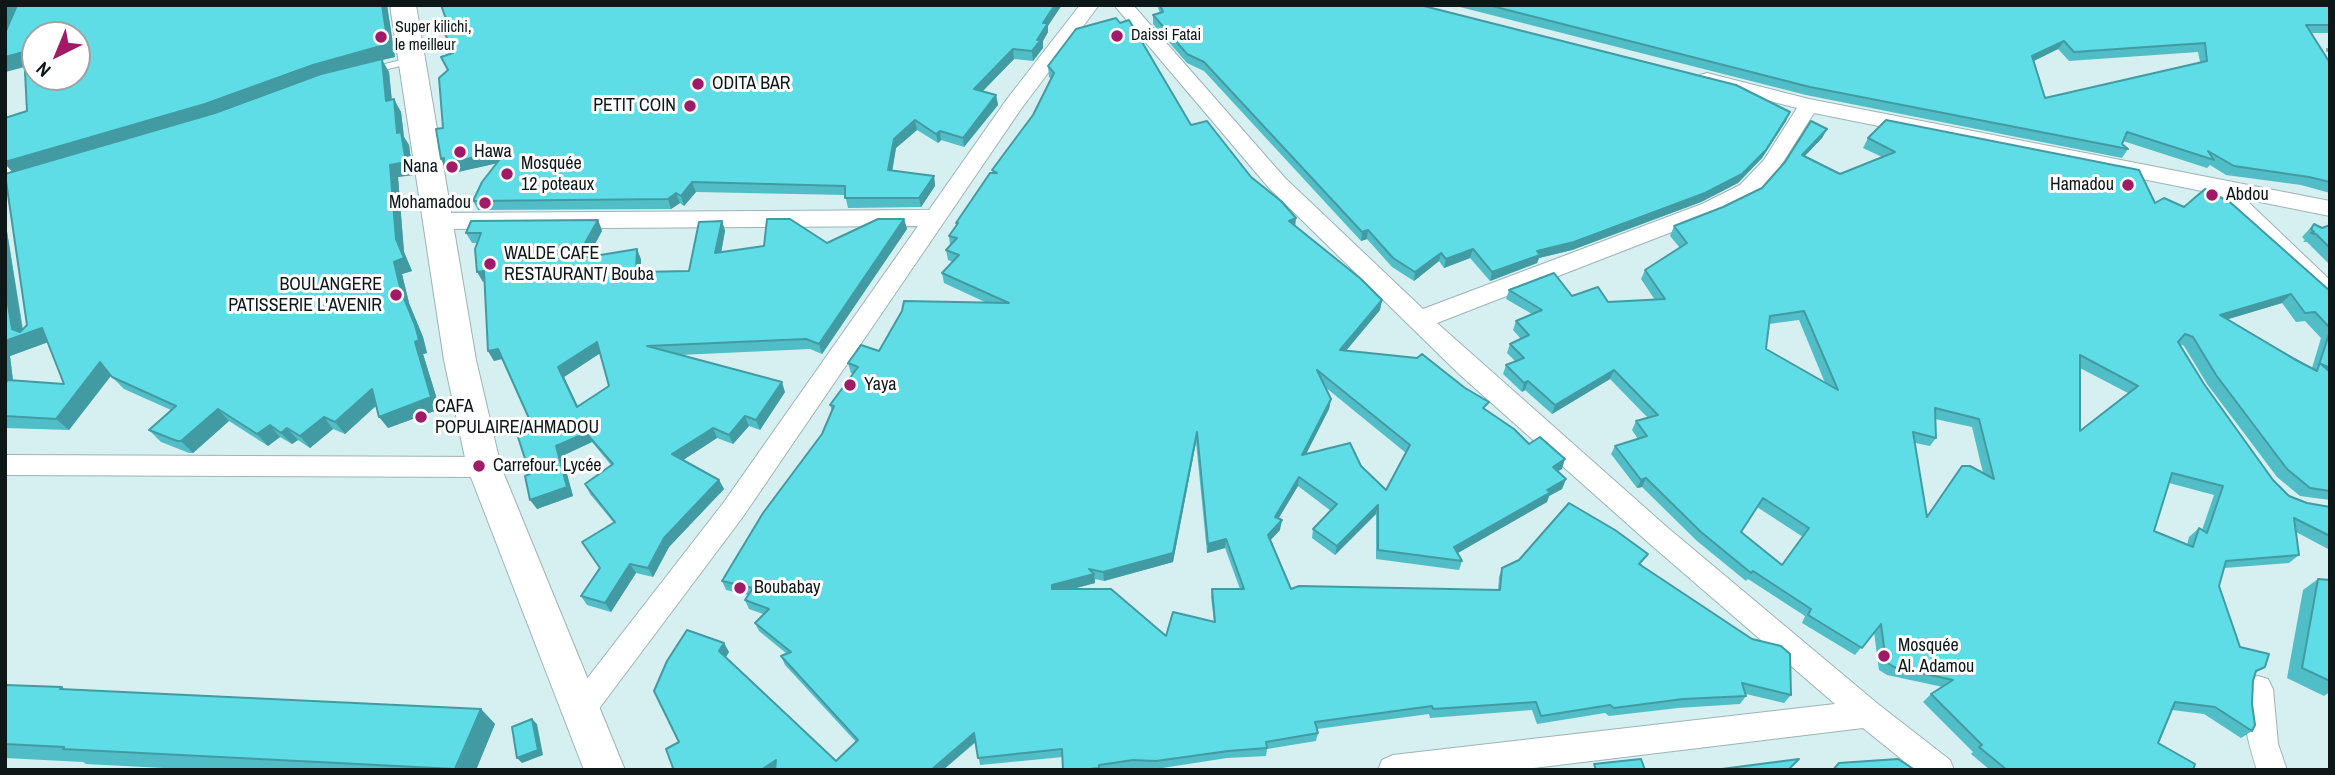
<!DOCTYPE html>
<html>
<head>
<meta charset="utf-8">
<style>
  body { margin:0 }
  #map { position:relative; width:2335px; height:775px; overflow:hidden; background:#d6eff1; font-family:"Archivo Narrow",sans-serif }
  canvas { display:block }
  .frame { position:absolute; inset:0; border:7px solid #0e1718; pointer-events:none }
  .north { position:absolute; left:21px; top:21px; width:70px; height:70px; box-sizing:border-box; background:#fff; border:2px solid #9fa2a3; border-radius:50%; rotate:223deg; font-size:19px; font-weight:700; line-height:28px; text-align:center; color:#0e1718 }
  .north::after { content:''; display:block; margin:auto; width:24px; height:32px; background:#a11a67; clip-path:polygon(50% 0,100% 100%,50% 72%,0 100%) }
</style>
</head>
<body>
<div id="map">
<canvas width="2335" height="775"></canvas>
<div class="frame"></div>
<div class="north">N</div>
</div>
<script>
const context = document.querySelector('canvas').getContext('2d');
context.lineJoin = 'round';
function strokePath(path, color, width, dash) {
  context.strokeStyle = color;
  context.lineWidth = width;
  context.lineCap = dash ? 'butt' : 'round';
  context.setLineDash(dash || []);
  context.stroke(path);
}
function paint(path, color) {
  context.fillStyle = color;
  context.fill(path, 'evenodd');
}
function label(font, color, halo, rows, align = 'center') {
  context.font = font + ' "Archivo Narrow",sans-serif';
  context.lineWidth = 6;
  context.setLineDash([]);
  context.textBaseline = 'middle';
  context.strokeStyle = halo;
  context.fillStyle = color;
  for (const [text, x, y, turn = 0] of rows) {
    context.save();
    context.translate(x, y);
    context.rotate((+turn || 0) * Math.PI / 180);
    context.textAlign = isNaN(turn) ? turn : align;
    if (halo) context.strokeText(text, 0, 0);
    context.fillText(text, 0, 0);
    context.restore();
  }
}
const lane = new Path2D(`
  M 413,57 L 418,60 L 416,62 L 372,73 L 367,70 L 369,68 Z
  M 5,160 L 10,163 L 14,190 L 9,194 L 5,193 Z`);
const street = new Path2D(`
  M 1080,5 L 1099,5 L 1021,109 L 742,518 L 592,718 L 582,722 L 572,718 L 567,708 L 572,698 L 724,502 L 918,226 L 437,229 L 429,226 L 426,221 L 429,216 L 437,213 L 929,210 L 1007,99 Z
  M 1114,5 L 1133,5 L 1285,178 L 1423,309 L 1702,204 L 1740,185 L 1764,160 L 1797,108 L 1700,83 L 1697,79 L 1700,75 L 1707,73 L 1809,99 L 2330,201 L 2330,216 L 2245,199 L 2330,280 L 2330,302 L 2322,300 L 2212,193 L 1814,113 L 1778,170 L 1756,195 L 1718,214 L 1437,323 L 1668,528 L 1878,704 L 1950,760 L 1954,770 L 1915,770 L 1863,728 L 1517,770 L 1378,770 L 1382,760 L 1393,755 L 1835,704 L 1650,544 L 1459,374 L 1269,188 Z
  M 5,455 L 484,457 L 493,460 L 497,467 L 493,474 L 484,477 L 5,475 Z
  M 2258,676 L 2268,679 L 2273,689 L 2278,744 L 2287,770 L 2257,770 C 2249,746 2237,703 2248,679 Z`);
const secondary = new Path2D(`
  M 390,5 L 416,5 L 476,360 L 501,467 L 625,770 L 584,770 L 467,467 L 444,360 Z`);
strokePath(lane, '#9cb4b6', 2);
strokePath(street, '#9cb4b6', 2);
strokePath(secondary, '#9cb4b6', 2);
strokePath(new Path2D(`
  M 2317,49 L 2330,50`), '#8ea1a3', 3.5, [4.5, 4.5]);
paint(lane, '#fff');
paint(street, '#fff');
paint(secondary, '#fff');
paint(new Path2D(`
  M 5,5 L 387,5 L 395,57 L 382,60 L 389,72 L 392,100 L 401,112 L 404,137 L 409,145 L 413,175 L 398,177 L 404,252 L 412,271 L 402,274 L 409,303 L 423,337 L 427,353 L 423,354 L 440,409 L 388,428 L 376,406 L 345,434 L 333,429 L 310,448 L 298,440 L 292,444 L 280,437 L 268,446 L 229,421 L 193,453 L 189,453 L 161,442 L 149,430 L 171,410 L 124,389 L 111,376 L 69,430 L 5,428 L 5,219 L 23,329 L 27,325 L 13,172 L 27,111 L 25,67 L 5,72 ZM 48,342 L 64,384 L 13,380 L 10,356 Z
  M 1157,5 L 1420,5 L 1786,121 L 1762,158 L 1738,183 L 1701,202 L 1572,250 L 1539,258 L 1537,263 L 1490,281 L 1470,258 L 1444,268 L 1439,261 L 1414,281 L 1392,267 L 1367,239 L 1361,241 L 1204,71 L 1187,63 L 1153,24 L 1153,15 L 1160,13 Z
  M 1452,5 L 2330,5 L 2330,33 L 2311,33 L 2330,63 L 2330,193 L 2301,185 L 2226,175 L 2210,165 L 2207,168 L 2123,141 L 2122,144 L 2128,149 L 2122,158 L 1806,95 ZM 2058,49 L 2069,61 L 2198,52 L 2200,62 L 2045,98 L 2034,61 Z
  M 1048,26 L 1048,32 L 1043,41 L 1043,48 L 1033,61 L 1014,59 L 982,92 L 996,95 L 998,105 L 964,147 L 941,140 L 938,143 L 917,130 L 896,148 L 892,170 L 934,176 L 935,186 L 921,207 L 848,208 L 845,195 L 696,192 L 684,206 L 680,203 L 671,209 L 478,210 L 473,201 L 497,163 L 449,174 L 441,159 L 448,70 Z
  M 1048,66 L 1191,125 L 1251,177 L 1295,226 L 1382,300 L 1380,310 L 1346,351 L 1486,410 L 1562,469 L 1557,471 L 1566,479 L 1562,489 L 1549,496 L 1547,502 L 1457,553 L 1462,561 L 1459,570 L 1376,559 L 1376,514 L 1335,555 L 1312,538 L 1313,529 L 1331,511 L 1298,486 L 1278,519 L 1280,530 L 1270,540 L 1291,589 L 1498,590 L 1499,577 L 1502,568 L 1643,564 L 1641,565 L 1791,695 L 1784,703 L 1746,694 L 1746,696 L 1740,704 L 1678,708 L 1609,716 L 1605,713 L 1537,724 L 1532,710 L 1430,718 L 1429,714 L 1317,729 L 1318,733 L 1316,741 L 1267,749 L 1266,756 L 1227,758 L 1156,769 L 1134,768 L 1121,770 L 1063,770 L 1063,757 L 980,765 L 976,742 L 943,770 L 670,770 L 673,768 L 679,742 L 724,643 L 729,652 L 726,657 L 836,761 L 856,742 L 785,665 L 781,656 L 787,654 L 759,631 L 755,623 L 763,614 L 749,609 L 745,600 L 748,595 L 726,590 L 722,581 L 822,434 L 832,411 L 830,405 L 853,374 L 851,373 L 848,363 L 879,351 L 987,303 L 944,283 L 942,273 L 953,262 L 948,260 L 946,250 L 950,245 L 949,236 L 957,225 L 956,223 L 993,173 L 992,170 L 1033,115 L 1051,79 L 1049,77 ZM 1325,387 L 1406,453 L 1386,490 L 1361,466 L 1306,454 L 1329,409 L 1331,399 ZM 1196,442 L 1207,553 L 1225,548 L 1240,589 L 1212,589 L 1211,597 L 1214,622 L 1166,636 L 1073,589 L 1095,583 L 1095,579 L 1104,581 L 1173,562 Z
  M 1827,129 L 1822,138 L 1805,156 L 1840,174 L 1882,157 L 1863,148 L 1868,138 L 2155,203 L 2330,291 L 2330,500 L 2300,496 L 2277,477 L 2207,384 L 2184,346 L 2179,344 L 2204,384 L 2273,480 L 2289,496 L 2307,503 L 2330,507 L 2330,550 L 2296,532 L 2299,555 L 2289,563 L 2224,568 L 2219,586 L 2240,647 L 2255,673 L 2253,681 L 2252,704 L 2252,731 L 2241,738 L 2204,714 L 2172,710 L 2158,743 L 2193,770 L 1990,770 L 1971,754 L 1973,752 L 1923,702 L 1931,694 L 1943,687 L 1887,675 L 1879,670 L 1874,632 L 1855,655 L 1802,623 L 1805,616 L 1748,579 L 1746,581 L 1697,541 L 1642,487 L 1637,488 L 1611,454 L 1615,446 L 1638,439 L 1632,430 L 1636,421 L 1648,418 L 1610,379 L 1552,414 L 1525,390 L 1522,392 L 1503,374 L 1506,365 L 1515,361 L 1507,353 L 1510,344 L 1521,339 L 1513,330 L 1516,321 L 1532,314 L 1506,299 L 1509,290 L 1572,296 L 1608,302 L 1655,300 L 1641,279 L 1645,270 L 1680,248 L 1670,236 L 1674,226 L 1723,207 L 1762,188 ZM 2282,303 L 2296,322 L 2305,321 L 2321,338 L 2312,368 L 2228,319 ZM 1799,320 L 1825,383 L 1766,349 L 1769,324 ZM 2080,368 L 2128,393 L 2080,431 ZM 1935,419 L 1972,427 L 1983,473 L 1962,466 L 1927,516 L 1915,443 L 1930,446 L 1936,438 ZM 2169,483 L 2214,495 L 2202,530 L 2199,528 L 2189,537 L 2187,545 L 2154,531 ZM 1757,507 L 1803,537 L 1782,565 L 1741,532 Z
  M 904,219 L 907,229 L 822,354 L 810,349 L 680,355 L 785,392 L 760,430 L 749,426 L 733,444 L 717,438 L 683,460 L 719,480 L 724,489 L 669,547 L 653,577 L 636,573 L 611,612 L 587,605 L 581,596 L 599,568 L 614,523 L 590,494 L 585,484 L 611,465 L 592,442 L 562,456 L 573,496 L 537,509 L 530,474 L 532,425 L 503,359 L 494,361 L 488,351 L 484,282 L 483,282 L 477,243 L 472,243 L 466,233 L 598,220 L 602,231 L 588,257 L 641,259 L 641,272 L 689,271 L 722,221 L 725,231 L 721,253 L 827,243 ZM 600,353 L 609,386 L 578,406 L 564,377 Z
  M 2314,224 L 2322,228 L 2330,225 L 2330,265 L 2307,242 L 2303,242 L 2305,240 L 2302,237 Z
  M 2318,579 L 2330,580 L 2330,692 L 2324,696 L 2287,678 L 2303,590 Z
  M 5,685 L 62,687 L 65,689 L 481,709 L 495,724 L 476,770 L 202,770 L 86,764 L 83,762 L 5,758 Z`), '#51bec7');
paint(new Path2D(`
  M 5,5 L 18,5 L 5,35 Z
  M 382,5 L 387,5 L 395,57 L 382,60 L 389,72 L 393,114 L 214,116 L 15,175 L 5,164 L 5,162 Z
  M 1055,5 L 1062,5 L 1048,26 L 1048,32 L 1043,41 L 1043,48 L 1033,61 L 1032,51 L 1043,23 Z
  M 2064,41 L 2058,49 L 2027,64 L 2032,56 Z
  M 1013,49 L 1014,59 L 975,99 L 974,89 Z
  M 24,52 L 34,64 L 5,72 L 5,57 Z
  M 996,95 L 998,105 L 964,147 L 963,138 Z
  M 394,99 L 401,112 L 404,137 L 409,145 L 413,175 L 398,177 L 404,252 L 412,271 L 402,274 L 409,303 L 423,337 L 427,353 L 423,354 L 440,409 L 388,428 L 379,417 L 401,291 L 394,262 L 396,239 L 390,165 L 397,133 Z
  M 1790,112 L 1786,121 L 1762,158 L 1738,183 L 1701,202 L 1572,250 L 1539,258 L 1537,263 L 1490,281 L 1492,272 L 1537,251 Z
  M 915,120 L 917,130 L 896,148 L 891,179 L 888,170 L 894,139 Z
  M 1827,129 L 1822,138 L 1797,164 L 1802,155 Z
  M 940,131 L 941,140 L 938,143 L 936,134 Z
  M 507,150 L 512,160 L 449,174 L 441,159 Z
  M 934,176 L 935,186 L 921,207 L 919,198 Z
  M 692,182 L 696,192 L 684,206 L 681,196 Z
  M 676,193 L 680,203 L 671,209 L 668,199 Z
  M 1296,218 L 1295,228 L 1289,221 Z
  M 5,219 L 23,334 L 42,328 L 54,340 L 10,356 L 15,399 L 5,402 L 5,341 L 12,329 L 5,286 Z
  M 904,219 L 907,229 L 822,354 L 819,344 Z
  M 598,220 L 602,231 L 581,269 L 576,259 Z
  M 722,221 L 725,231 L 719,263 L 715,253 Z
  M 1368,230 L 1367,239 L 1361,241 L 1362,232 Z
  M 637,249 L 641,259 L 641,280 L 636,270 Z
  M 1473,249 L 1470,258 L 1444,268 L 1446,259 Z
  M 1441,253 L 1439,261 L 1414,281 L 1415,272 Z
  M 484,271 L 490,281 L 483,282 L 477,272 Z
  M 2291,294 L 2282,303 L 2212,324 L 2220,315 Z
  M 1382,300 L 1380,310 L 1338,360 L 1340,350 Z
  M 597,342 L 602,352 L 564,377 L 582,417 L 558,367 Z
  M 498,349 L 504,358 L 494,361 L 488,351 Z
  M 100,362 L 112,374 L 69,430 L 56,419 Z
  M 1614,370 L 1610,379 L 1552,414 L 1555,405 Z
  M 1528,381 L 1525,390 L 1522,392 L 1524,383 Z
  M 782,382 L 785,392 L 760,430 L 756,420 Z
  M 372,389 L 381,401 L 345,434 L 335,422 Z
  M 1331,399 L 1329,409 L 1301,464 L 1302,455 Z
  M 218,409 L 229,421 L 193,453 L 181,441 Z
  M 745,416 L 749,426 L 733,444 L 729,435 Z
  M 324,417 L 333,429 L 310,448 L 300,436 Z
  M 270,425 L 280,437 L 268,446 L 257,434 Z
  M 287,428 L 298,440 L 292,444 L 281,433 Z
  M 713,428 L 717,438 L 677,464 L 672,454 Z
  M 1197,432 L 1196,442 L 1173,562 L 1104,581 L 1103,572 Z
  M 586,433 L 592,442 L 562,456 L 573,496 L 537,509 L 530,500 L 556,446 Z
  M 1565,459 L 1562,469 L 1549,476 L 1553,467 Z
  M 1299,477 L 1298,486 L 1274,526 L 1275,517 Z
  M 1646,478 L 1642,487 L 1637,488 L 1641,480 Z
  M 1566,479 L 1562,489 L 1549,496 L 1547,502 L 1451,557 L 1454,547 Z
  M 719,480 L 724,489 L 669,547 L 653,577 L 648,568 L 664,538 Z
  M 1378,505 L 1376,514 L 1335,555 L 1337,546 Z
  M 1282,520 L 1280,530 L 1267,544 L 1268,535 Z
  M 1226,539 L 1225,548 L 1207,553 L 1208,544 Z
  M 630,564 L 636,573 L 611,612 L 605,603 Z
  M 1094,574 L 1095,583 L 1053,594 L 1052,585 Z
  M 724,643 L 729,652 L 724,660 L 719,651 Z
  M 481,709 L 495,724 L 476,770 L 456,770 Z
  M 532,719 L 537,724 L 543,755 L 522,763 L 517,758 Z
  M 974,733 L 976,741 L 943,770 L 931,770 Z
  M 776,760 L 777,770 L 761,770 Z`), '#429ba2');
const building = new Path2D(`
  M 17,5 L 382,5 L 388,44 L 313,65 L 205,104 L 5,162 L 5,118 L 27,111 L 24,52 L 5,57 L 5,33 ZM 35,35 L 77,35 L 77,77 L 35,77 Z
  M 441,5 L 1055,5 L 1043,23 L 1048,23 L 1037,40 L 1042,38 L 1032,51 L 1013,49 L 974,89 L 996,95 L 963,138 L 940,131 L 936,134 L 915,120 L 894,139 L 888,170 L 934,176 L 919,198 L 845,198 L 845,186 L 692,182 L 681,196 L 676,193 L 668,199 L 473,201 L 482,182 L 507,150 L 444,164 L 444,158 L 441,159 L 436,129 L 443,128 L 439,78 L 448,70 L 441,57 L 453,53 L 440,21 L 446,19 Z
  M 1160,5 L 1420,5 L 1736,85 L 1790,112 L 1766,150 L 1742,174 L 1705,193 L 1574,242 L 1537,251 L 1540,255 L 1492,272 L 1473,249 L 1446,259 L 1441,253 L 1415,272 L 1393,258 L 1368,230 L 1362,232 L 1204,62 L 1187,54 L 1153,15 L 1163,12 Z
  M 1488,5 L 2330,5 L 2330,25 L 2306,25 L 2330,63 L 2330,182 L 2309,177 L 2234,166 L 2208,151 L 2214,160 L 2127,132 L 2122,144 L 2128,149 L 1810,87 ZM 2064,41 L 2074,52 L 2205,43 L 2207,61 L 2045,98 L 2032,56 Z
  M 1116,18 L 1120,23 L 1129,20 L 1191,125 L 1207,121 L 1251,177 L 1281,201 L 1296,218 L 1289,221 L 1361,279 L 1382,300 L 1340,350 L 1417,358 L 1422,354 L 1465,388 L 1489,402 L 1483,408 L 1514,429 L 1529,444 L 1540,437 L 1565,459 L 1553,467 L 1566,479 L 1547,490 L 1551,492 L 1454,547 L 1462,561 L 1378,550 L 1378,505 L 1337,546 L 1313,529 L 1337,504 L 1299,477 L 1275,517 L 1282,520 L 1268,535 L 1291,589 L 1299,586 L 1500,590 L 1502,568 L 1519,560 L 1569,503 L 1615,530 L 1648,554 L 1639,564 L 1752,639 L 1781,646 L 1790,654 L 1791,695 L 1742,683 L 1746,696 L 1683,699 L 1614,708 L 1610,705 L 1541,716 L 1536,702 L 1433,709 L 1432,706 L 1315,722 L 1318,733 L 1266,742 L 1267,748 L 1228,751 L 1156,761 L 1133,760 L 1099,765 L 1099,768 L 1079,770 L 1063,770 L 1062,749 L 978,758 L 974,733 L 931,770 L 775,770 L 776,760 L 761,770 L 670,770 L 673,768 L 666,749 L 679,742 L 654,691 L 667,661 L 687,630 L 724,643 L 719,651 L 836,761 L 858,740 L 781,656 L 791,652 L 755,623 L 769,609 L 745,600 L 753,588 L 722,581 L 763,513 L 822,434 L 834,406 L 830,405 L 858,367 L 848,363 L 861,345 L 879,351 L 902,311 L 904,301 L 1009,303 L 942,273 L 959,255 L 946,250 L 957,238 L 949,236 L 958,223 L 956,223 L 990,173 L 997,173 L 992,170 L 1033,115 L 1054,73 L 1048,66 L 1076,29 ZM 1317,370 L 1410,445 L 1386,490 L 1361,466 L 1350,443 L 1302,455 L 1331,399 ZM 1197,432 L 1208,544 L 1226,539 L 1244,589 L 1212,589 L 1215,622 L 1173,612 L 1166,636 L 1111,589 L 1052,589 L 1052,585 L 1094,574 L 1089,569 L 1103,572 L 1173,553 Z
  M 382,59 L 386,101 L 394,99 L 397,133 L 401,132 L 406,162 L 390,165 L 396,239 L 404,258 L 394,262 L 401,291 L 415,325 L 419,340 L 415,342 L 431,397 L 379,417 L 372,389 L 335,422 L 324,417 L 300,436 L 287,428 L 281,433 L 270,425 L 257,434 L 218,409 L 181,441 L 177,441 L 149,430 L 176,406 L 112,377 L 100,362 L 56,419 L 5,416 L 5,383 L 8,380 L 64,384 L 42,328 L 5,341 L 5,286 L 12,329 L 20,332 L 27,325 L 5,174 L 215,113 L 321,74 Z
  M 1886,120 L 2139,170 L 2155,203 L 2164,198 L 2184,207 L 2205,189 L 2231,203 L 2330,291 L 2330,328 L 2315,312 L 2305,313 L 2291,294 L 2220,315 L 2294,359 L 2317,371 L 2330,331 L 2330,368 L 2321,364 L 2330,372 L 2330,491 L 2310,488 L 2287,469 L 2216,375 L 2193,337 L 2185,334 L 2178,342 L 2204,384 L 2273,480 L 2289,496 L 2307,503 L 2330,507 L 2330,536 L 2294,518 L 2299,555 L 2226,561 L 2219,586 L 2240,647 L 2269,654 L 2265,667 L 2256,671 L 2253,681 L 2252,704 L 2255,725 L 2252,731 L 2215,707 L 2175,702 L 2158,743 L 2195,764 L 2193,770 L 2007,770 L 1979,747 L 1982,745 L 1931,694 L 1953,680 L 1894,667 L 1886,662 L 1881,624 L 1862,648 L 1808,615 L 1811,609 L 1753,571 L 1751,573 L 1701,532 L 1646,478 L 1641,480 L 1615,446 L 1647,436 L 1636,421 L 1658,415 L 1614,370 L 1555,405 L 1528,381 L 1524,383 L 1506,365 L 1524,358 L 1510,344 L 1529,335 L 1516,321 L 1542,310 L 1509,290 L 1554,273 L 1572,296 L 1598,287 L 1608,302 L 1665,299 L 1645,270 L 1687,243 L 1674,226 L 1723,207 L 1762,188 L 1785,162 L 1811,121 L 1827,129 L 1802,155 L 1840,174 L 1895,152 L 1868,138 ZM 1804,311 L 1838,390 L 1766,349 L 1770,316 ZM 2080,355 L 2138,386 L 2080,431 ZM 1935,408 L 1979,419 L 1994,479 L 1970,466 L 1962,466 L 1927,517 L 1913,432 L 1936,438 ZM 2172,473 L 2223,486 L 2207,533 L 2199,528 L 2193,547 L 2154,531 ZM 1763,498 L 1809,528 L 1782,565 L 1741,532 Z
  M 767,219 L 790,219 L 827,243 L 878,219 L 904,219 L 819,344 L 806,339 L 647,346 L 782,382 L 756,420 L 745,416 L 729,435 L 713,428 L 672,454 L 719,480 L 664,538 L 648,568 L 630,564 L 605,603 L 581,596 L 600,568 L 582,542 L 615,522 L 585,484 L 613,464 L 586,433 L 556,446 L 567,487 L 530,500 L 525,476 L 530,474 L 516,431 L 532,425 L 498,349 L 488,351 L 484,271 L 477,272 L 475,249 L 481,233 L 466,233 L 471,221 L 598,220 L 576,259 L 637,249 L 636,270 L 639,272 L 689,271 L 699,222 L 722,221 L 715,253 L 764,246 ZM 597,342 L 609,386 L 577,407 L 558,367 Z
  M 2314,224 L 2322,228 L 2330,225 L 2330,248 L 2316,234 L 2311,233 L 2314,232 L 2311,229 Z
  M 2318,579 L 2330,580 L 2330,681 L 2302,668 Z
  M 5,685 L 62,687 L 60,689 L 481,709 L 455,769 L 63,749 L 64,747 L 5,744 Z
  M 532,719 L 538,750 L 517,758 L 512,727 Z
  M 1641,759 L 1645,770 L 1596,770 L 1594,764 Z
  M 1799,759 L 1788,770 L 1714,770 Z
  M 1898,759 L 1915,770 L 1833,770 L 1839,763 Z`);
paint(building, '#5edde7');
strokePath(building, '#429ba2', 2);
for (const [x, y, r, color] of [
  [1117,36,7,"#a11a67"],
  [381,37,7,"#a11a67"],
  [698,84,7,"#a11a67"],
  [690,106,7,"#a11a67"],
  [460,152,7,"#a11a67"],
  [452,167,7,"#a11a67"],
  [507,174,7,"#a11a67"],
  [2128,185,7,"#a11a67"],
  [2212,195,7,"#a11a67"],
  [485,203,7,"#a11a67"],
  [490,264,7,"#a11a67"],
  [396,295,7,"#a11a67"],
  [850,385,7,"#a11a67"],
  [421,417,7,"#a11a67"],
  [479,466,7,"#a11a67"],
  [740,588,7,"#a11a67"],
  [1884,656,7,"#a11a67"]
]) {
  const dot = new Path2D();
  dot.arc(x, y, r, 0, 2 * Math.PI);
  context.fillStyle = color;
  context.fill(dot);
  strokePath(dot, '#fff', 2.5);
}
label('16px', '#0e1718', '#fff', [
  ["Super kilichi,",395,28],
  ["le meilleur",395,46],
  ["Daissi Fatai",1131,36]
], 'left');
label('18px', '#0e1718', '#fff', [
  ["ODITA BAR",712,84],
  ["PETIT COIN",676,106,"right"],
  ["Hawa",474,152],
  ["Mosquée",521,164],
  ["12 poteaux",521,185],
  ["Nana",438,167,"right"],
  ["Hamadou",2114,185,"right"],
  ["Abdou",2226,195],
  ["Mohamadou",471,203,"right"],
  ["WALDE CAFE",504,254],
  ["RESTAURANT/ Bouba",504,275],
  ["BOULANGERE",382,285,"right"],
  ["PATISSERIE L'AVENIR",382,306,"right"],
  ["Yaya",864,385],
  ["CAFA",435,407],
  ["POPULAIRE/AHMADOU",435,428],
  ["Carrefour. Lycée",493,466],
  ["Boubabay",754,588],
  ["Mosquée",1898,646],
  ["Al. Adamou",1898,667]
], 'left');
</script>
</body>
</html>
